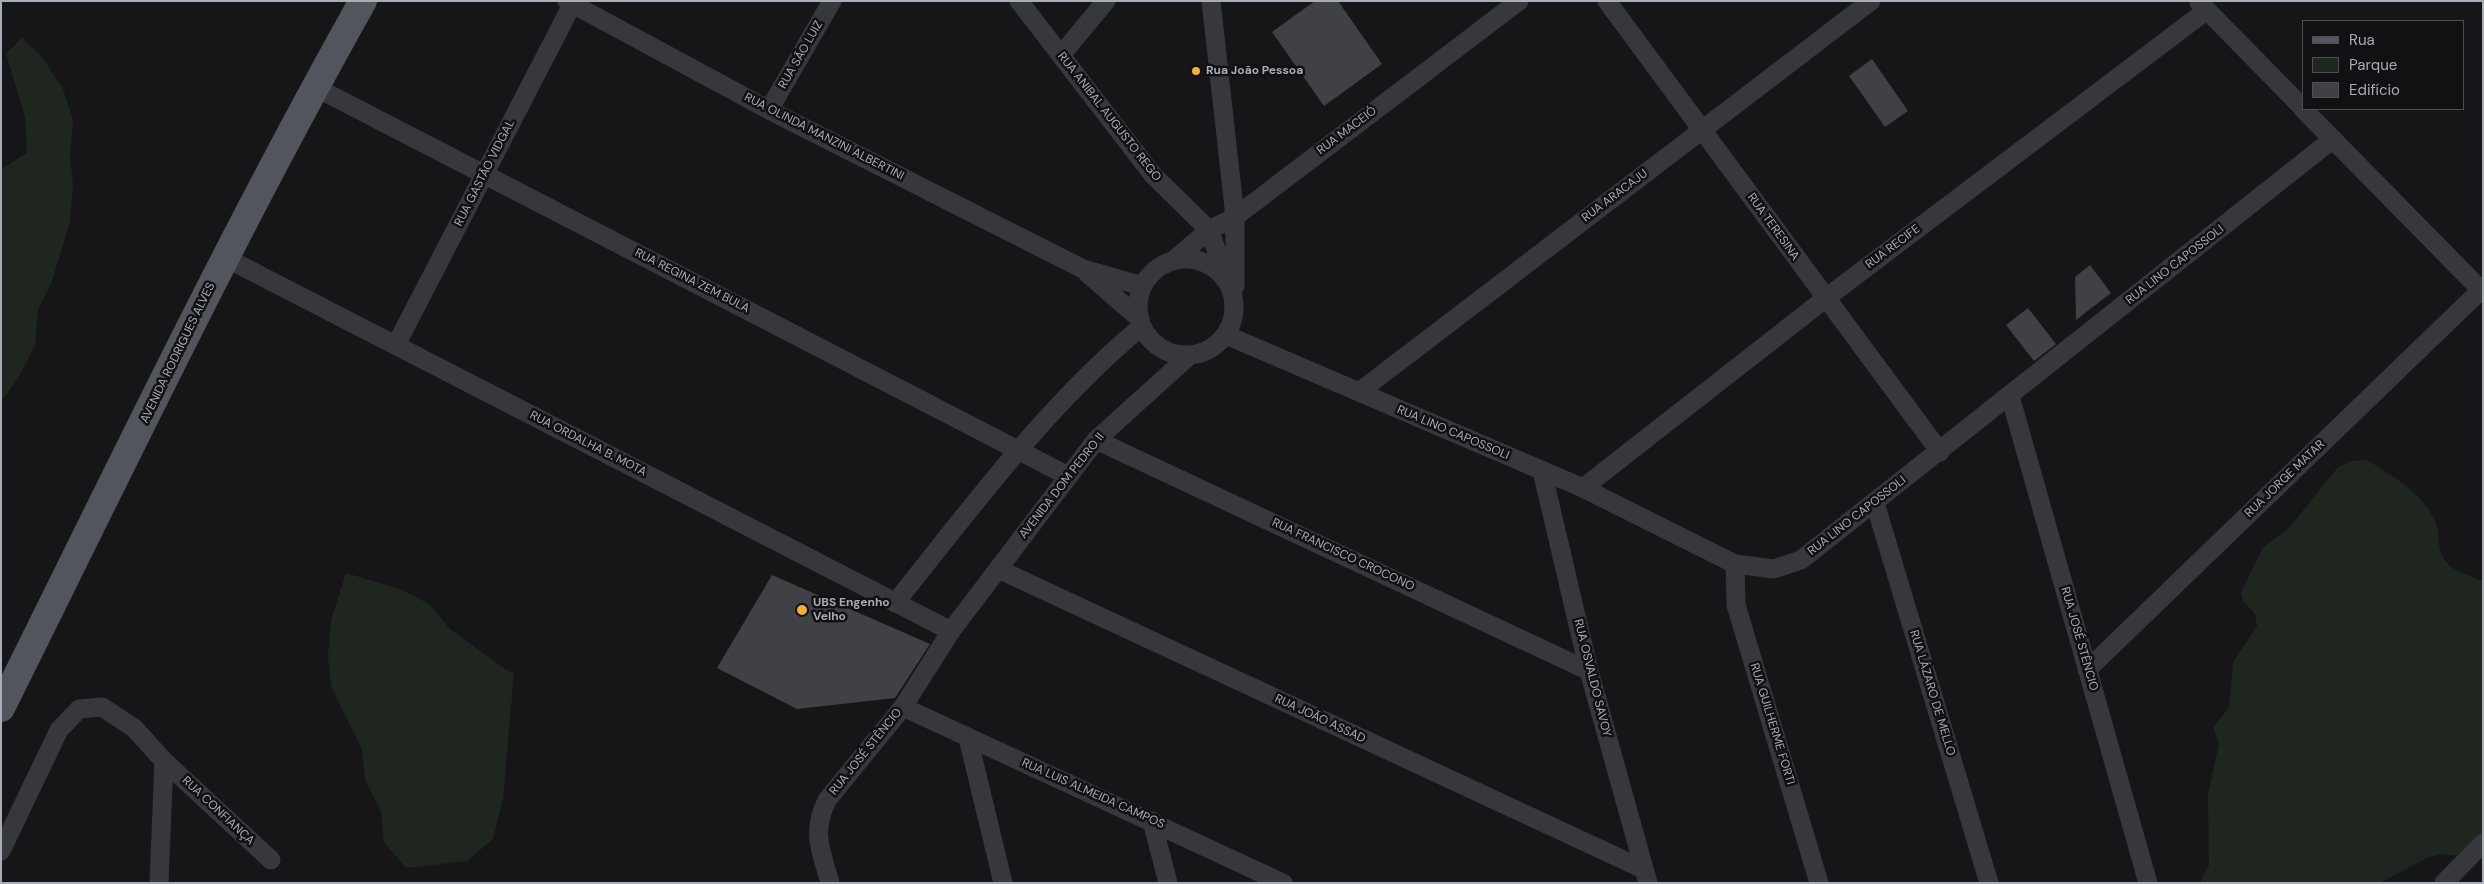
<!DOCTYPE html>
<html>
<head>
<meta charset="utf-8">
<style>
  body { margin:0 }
  #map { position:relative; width:2484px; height:884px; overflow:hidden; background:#161618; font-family:"DM Sans",sans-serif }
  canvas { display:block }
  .frame { position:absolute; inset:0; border:2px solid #a8adb8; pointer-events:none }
  .legend { position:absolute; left:2302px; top:20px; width:162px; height:90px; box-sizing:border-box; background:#111113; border:1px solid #4d4f55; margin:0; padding:6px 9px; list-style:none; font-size:15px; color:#a8adb8 }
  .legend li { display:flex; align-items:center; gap:10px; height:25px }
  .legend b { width:25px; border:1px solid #4d4f55 }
</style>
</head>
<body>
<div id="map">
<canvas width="2484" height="884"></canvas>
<div class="frame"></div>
<ul class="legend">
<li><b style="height:6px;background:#53555c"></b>Rua</li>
<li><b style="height:14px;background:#1e261f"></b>Parque</li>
<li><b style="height:14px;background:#404145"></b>Edifício</li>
</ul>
</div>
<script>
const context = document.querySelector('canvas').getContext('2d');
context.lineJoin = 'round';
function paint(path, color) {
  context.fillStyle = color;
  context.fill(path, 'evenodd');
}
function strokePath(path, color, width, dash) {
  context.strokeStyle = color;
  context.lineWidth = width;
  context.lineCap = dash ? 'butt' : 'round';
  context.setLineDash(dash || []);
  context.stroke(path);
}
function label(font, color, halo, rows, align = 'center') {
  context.font = font + ' "DM Sans",sans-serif';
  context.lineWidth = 5;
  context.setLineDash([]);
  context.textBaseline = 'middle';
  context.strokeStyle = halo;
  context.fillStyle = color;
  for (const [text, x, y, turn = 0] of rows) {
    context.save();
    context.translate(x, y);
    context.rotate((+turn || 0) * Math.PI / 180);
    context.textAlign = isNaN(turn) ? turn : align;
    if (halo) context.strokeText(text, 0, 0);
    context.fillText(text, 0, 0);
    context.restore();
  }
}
paint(new Path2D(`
  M 22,38 L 42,57 L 63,89 L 73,120 L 70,156 L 73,186 L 70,222 L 52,281 L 38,310 L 35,346 L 20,375 L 1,402 L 1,170 L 27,152 L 25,116 L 6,54 Z
  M 2366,460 C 2384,469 2418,492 2429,510 C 2441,530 2437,530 2440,550 C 2443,568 2468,576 2483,581 L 2483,851 L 2470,857 L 2440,854 L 2427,858 L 2380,883 L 2200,883 L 2209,865 L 2208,794 L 2219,744 L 2213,728 L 2229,707 L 2233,662 L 2257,626 L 2255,614 L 2243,601 L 2241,593 L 2263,547 L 2289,528 L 2338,467 L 2351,461 Z
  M 346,573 L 400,589 L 429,604 L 451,630 L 508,671 L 514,673 L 503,798 L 493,839 L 467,861 L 406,868 L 384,842 L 381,811 L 365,780 L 362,749 L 331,686 L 328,656 L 331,620 Z`), '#1e261f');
paint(new Path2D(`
  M 1315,1 L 1338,1 L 1382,64 L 1324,106 L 1272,32 Z
  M 1872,59 L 1908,111 L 1885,127 L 1849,76 Z
  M 2090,265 L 2111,293 L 2076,320 L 2075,277 Z
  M 2028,308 L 2056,344 L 2034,361 L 2006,325 Z
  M 772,575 L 930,644 L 895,698 L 797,709 L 717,668 Z`), '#404145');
strokePath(new Path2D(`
  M 567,1 L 769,110 L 1083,269 L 1142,286
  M 1019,1 L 1153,175 L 1209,230 L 1228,282
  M 1211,1 L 1235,217 L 1235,286
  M 1607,1 L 1940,452
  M 2199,2 L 2303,108
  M 1061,55 L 1106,1
  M 315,87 L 1068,476
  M 2303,109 L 2483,292
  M 769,110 L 832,1
  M 226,258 L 951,631
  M1138 307a48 48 0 1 1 96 0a48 48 0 1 1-96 0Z
  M 1175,259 L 1209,230 L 1235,217 L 1519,1
  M 1087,273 L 1140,319
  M 1226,335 L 1583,488 L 1735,564 L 1774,569 L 1801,560 L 2333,139
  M 396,345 L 574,1
  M 1359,392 L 1871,1
  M 2010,396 L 2148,883
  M 1096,440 L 1589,671
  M 1542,471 L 1589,671 L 1648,883
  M 1583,488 L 1826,298 L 2207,10
  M 1875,503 L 1989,883
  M 1735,564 L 1736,605 L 1819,883
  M 998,569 L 1643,869
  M 895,603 C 972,507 1046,406 1141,327
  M 2087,670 L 2483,288
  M 903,707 L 1283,883
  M 968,738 L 1003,883
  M 1152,821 L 1168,883
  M 1,851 L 59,730 L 79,709 L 102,707 L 134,728 L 164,761 L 271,860
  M 159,883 L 164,761
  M 830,883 C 821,850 811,833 827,800 L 903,707 L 951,631 L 1096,440 L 1189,356
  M 2444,883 L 2483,843`), '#37383d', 19);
strokePath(new Path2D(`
  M 1,708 C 119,471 233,232 363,1`), '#53555c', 28);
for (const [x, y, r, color] of [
  [1196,71,5,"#f2b134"],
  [802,610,6,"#f2b134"]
]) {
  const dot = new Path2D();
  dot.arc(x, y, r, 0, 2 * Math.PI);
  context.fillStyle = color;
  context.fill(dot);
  strokePath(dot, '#111113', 2);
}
label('12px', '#a8adb8', '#111113', [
  ["RUA SÃO LUIZ",801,55,-60],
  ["RUA ANIBAL AUGUSTO REGO",1109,117,52],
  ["RUA MACEIÓ",1347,131,-37],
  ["RUA OLINDA MANZINI ALBERTINI",824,137,27],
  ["RUA GASTÃO VIDGAL",485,173,-63],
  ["RUA ARACAJU",1615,196,-37],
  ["RUA TERESINA",1773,227,54],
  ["RUA RECIFE",1893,247,-37],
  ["RUA LINO CAPOSSOLI",2175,265,-38],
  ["RUA REGINA ZEM BULA",692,281,27],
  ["AVENIDA RODRIGUES ALVES",178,353,-64],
  ["RUA LINO CAPOSSOLI",1453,433,23],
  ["RUA ORDALHA B. MOTA",588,444,27],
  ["RUA JORGE MATAR",2285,479,-44],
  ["AVENIDA DOM PEDRO II",1062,486,-52],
  ["RUA LINO CAPOSSOLI",1857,516,-38],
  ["RUA FRANCISCO CROCONO",1343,555,25],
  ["RUA JOSÉ STÊNCIO",2079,639,74],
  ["RUA OSVALDO SAVOY",1592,678,76],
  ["RUA LÁZARO DE MELLO",1932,693,73],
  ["RUA JOÃO ASSAD",1320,719,25],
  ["RUA GUILHERME FORTI",1772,724,73],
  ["RUA JOSÉ STÊNCIO",866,752,-51],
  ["RUA LUIS ALMEIDA CAMPOS",1093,794,24],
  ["RUA CONFIANÇA",218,811,43]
]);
label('bold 12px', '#a8adb8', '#111113', [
  ["Rua João Pessoa",1206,71],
  ["UBS Engenho",813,603],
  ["Velho",813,617]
], 'left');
</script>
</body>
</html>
